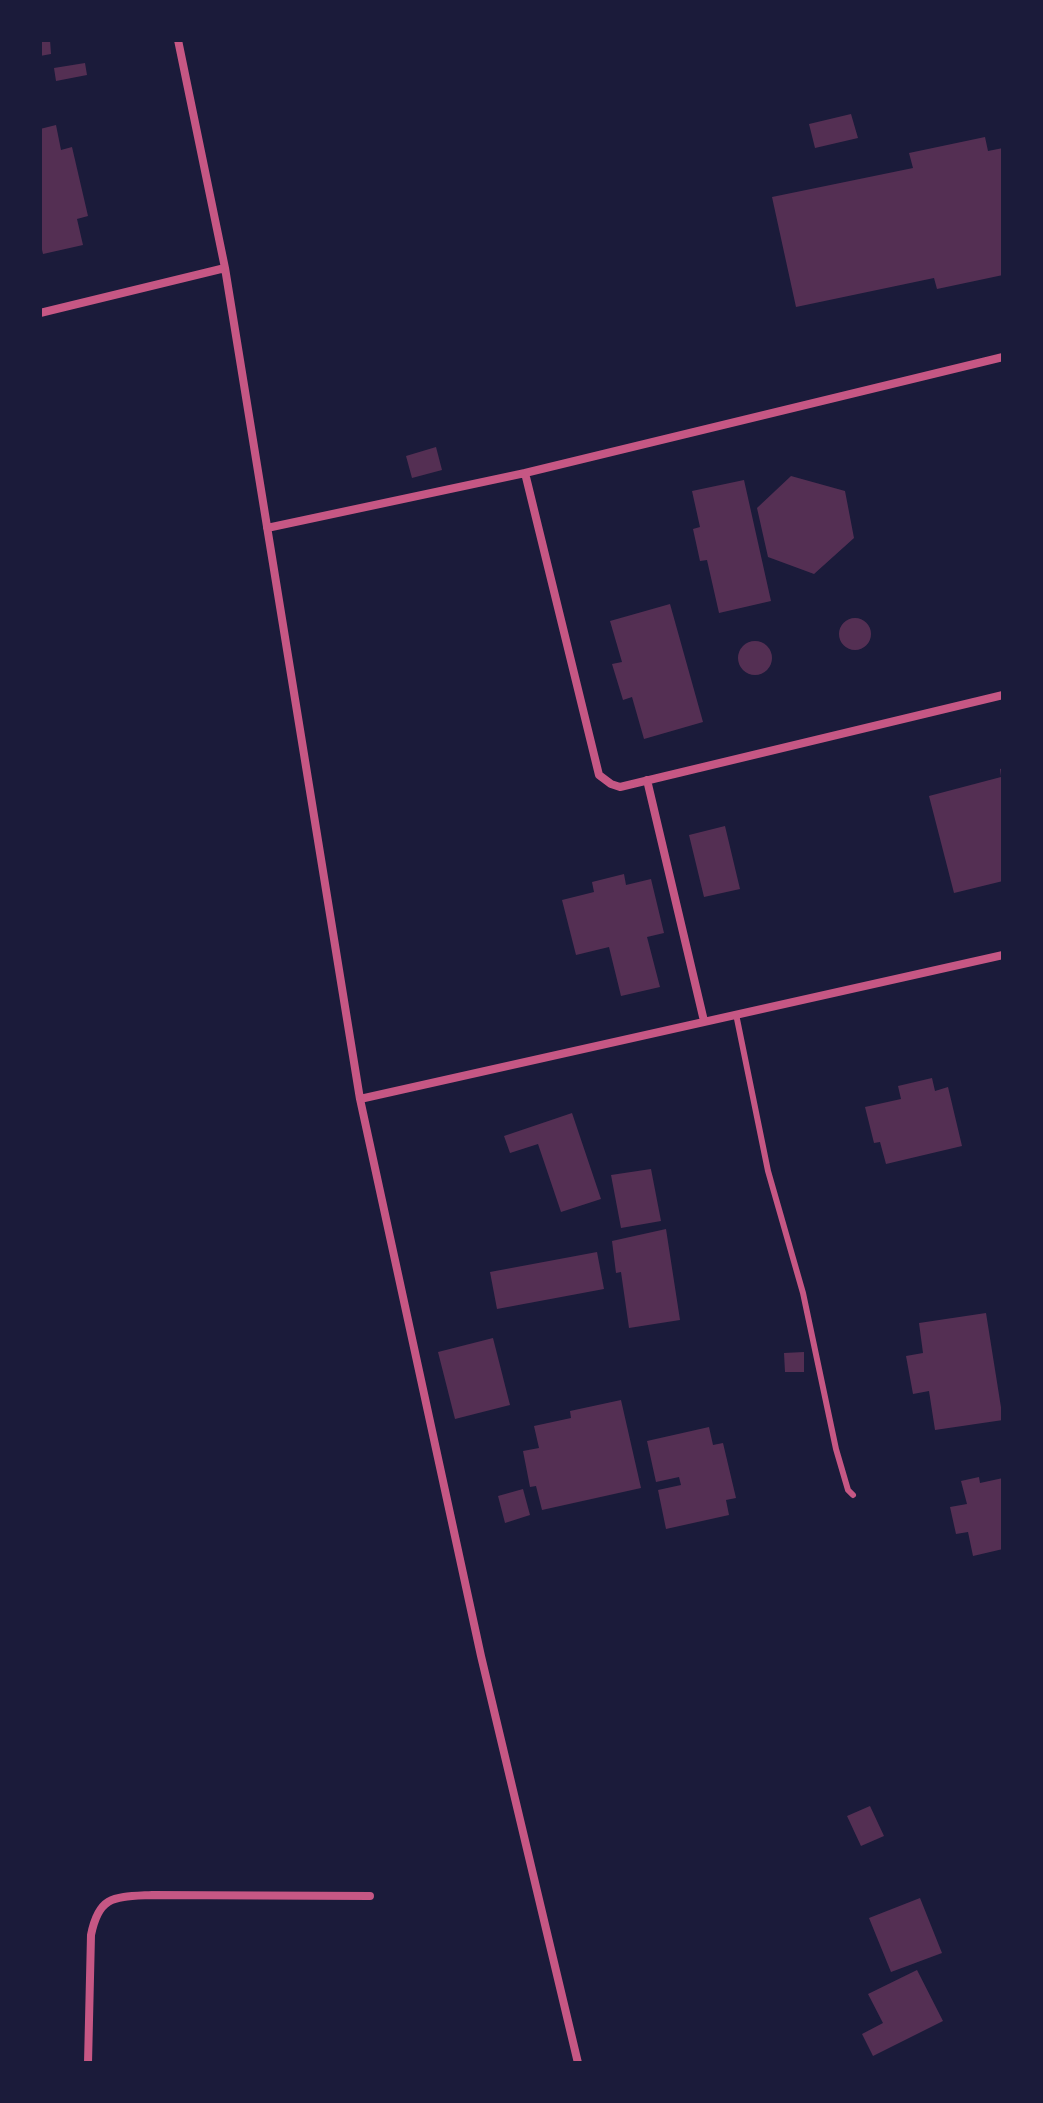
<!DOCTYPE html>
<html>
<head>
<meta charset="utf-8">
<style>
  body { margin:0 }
  #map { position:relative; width:1043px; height:2103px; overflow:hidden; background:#1b1b3a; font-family:"Space Grotesk",sans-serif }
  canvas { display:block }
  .frame { position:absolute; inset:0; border:42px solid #1b1b3a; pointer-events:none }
</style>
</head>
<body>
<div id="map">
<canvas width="1043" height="2103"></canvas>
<div class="frame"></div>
</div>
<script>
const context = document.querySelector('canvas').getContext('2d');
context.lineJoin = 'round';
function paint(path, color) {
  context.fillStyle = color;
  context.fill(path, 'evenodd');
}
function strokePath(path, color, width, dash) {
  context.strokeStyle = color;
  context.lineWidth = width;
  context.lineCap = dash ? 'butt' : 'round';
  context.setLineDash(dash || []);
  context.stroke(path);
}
paint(new Path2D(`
  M 40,40 L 50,40 L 51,54 L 40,56 Z
  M 85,63 L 87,75 L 56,81 L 54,68 Z
  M 851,114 L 858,138 L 815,148 L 809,124 Z
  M 56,125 L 61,150 L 72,147 L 88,216 L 77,219 L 83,245 L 43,254 L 40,241 L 40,129 Z
  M 985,137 L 988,151 L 1003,148 L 1003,275 L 937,289 L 934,278 L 796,307 L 772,197 L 913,168 L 909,153 Z
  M 436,447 L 442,470 L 412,478 L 406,456 Z
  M 791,476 L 845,491 L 854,538 L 814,574 L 768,557 L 757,508 Z
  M 744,480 L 771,601 L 719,613 L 707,560 L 700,561 L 693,529 L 700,527 L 692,491 Z
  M 670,604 L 703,722 L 644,739 L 632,697 L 623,700 L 612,664 L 622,662 L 610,621 Z
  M839 634a16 16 0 1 1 32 0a16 16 0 1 1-32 0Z
  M738 658a17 17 0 1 1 34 0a17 17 0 1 1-34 0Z
  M 1003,768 L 1003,881 L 954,893 L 929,796 L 1001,777 L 1000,769 Z
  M 725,826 L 740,889 L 704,897 L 689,835 Z
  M 624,874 L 626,885 L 651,879 L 664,933 L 647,937 L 660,987 L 621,996 L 609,947 L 576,955 L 562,900 L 594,892 L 592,882 Z
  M 932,1078 L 935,1091 L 948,1087 L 962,1146 L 886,1164 L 880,1142 L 874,1143 L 865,1107 L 901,1099 L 898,1086 Z
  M 572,1113 L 601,1199 L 561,1212 L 538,1144 L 510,1153 L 504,1136 Z
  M 651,1169 L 661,1221 L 621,1228 L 611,1175 Z
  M 666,1229 L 680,1320 L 629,1328 L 621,1272 L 616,1273 L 612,1241 Z
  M 597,1252 L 604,1289 L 497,1309 L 490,1272 Z
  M 986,1313 L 1003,1420 L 935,1430 L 929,1391 L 913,1394 L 906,1356 L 923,1353 L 919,1323 Z
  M 493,1338 L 510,1405 L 455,1419 L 438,1352 Z
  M 804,1352 L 804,1372 L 785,1372 L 784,1353 Z
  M 621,1400 L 641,1488 L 542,1510 L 536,1486 L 530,1487 L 523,1451 L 539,1448 L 534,1426 L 571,1418 L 570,1411 Z
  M 709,1427 L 713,1445 L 723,1443 L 736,1498 L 726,1500 L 729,1515 L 666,1529 L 658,1490 L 681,1485 L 679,1477 L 656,1482 L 647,1441 Z
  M 979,1477 L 980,1483 L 1003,1478 L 1003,1549 L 973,1556 L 968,1532 L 956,1534 L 950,1507 L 967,1504 L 961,1481 Z
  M 523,1489 L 530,1515 L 505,1523 L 498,1496 Z
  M 870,1806 L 884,1836 L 861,1846 L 847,1816 Z
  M 920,1898 L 942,1953 L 891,1972 L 869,1918 Z
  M 917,1970 L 943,2021 L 873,2056 L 862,2034 L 883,2023 L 868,1994 Z`), '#542f53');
strokePath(new Path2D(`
  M 736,1014 L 768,1171 L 803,1293 L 836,1449 L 848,1490 L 853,1495`), '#c65784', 6);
strokePath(new Path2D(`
  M 178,40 L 225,268 L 360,1099 L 481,1656 L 578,2063
  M 40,313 L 225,268
  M 525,473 L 599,775 L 611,784 L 620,787 L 1003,695
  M 267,528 L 525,473 L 1003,357
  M 647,780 L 704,1021
  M 360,1099 L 1003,955
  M 88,2063 L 91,1935 C 99,1895 114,1897 152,1895 L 370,1896`), '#c65784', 8);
</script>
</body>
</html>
